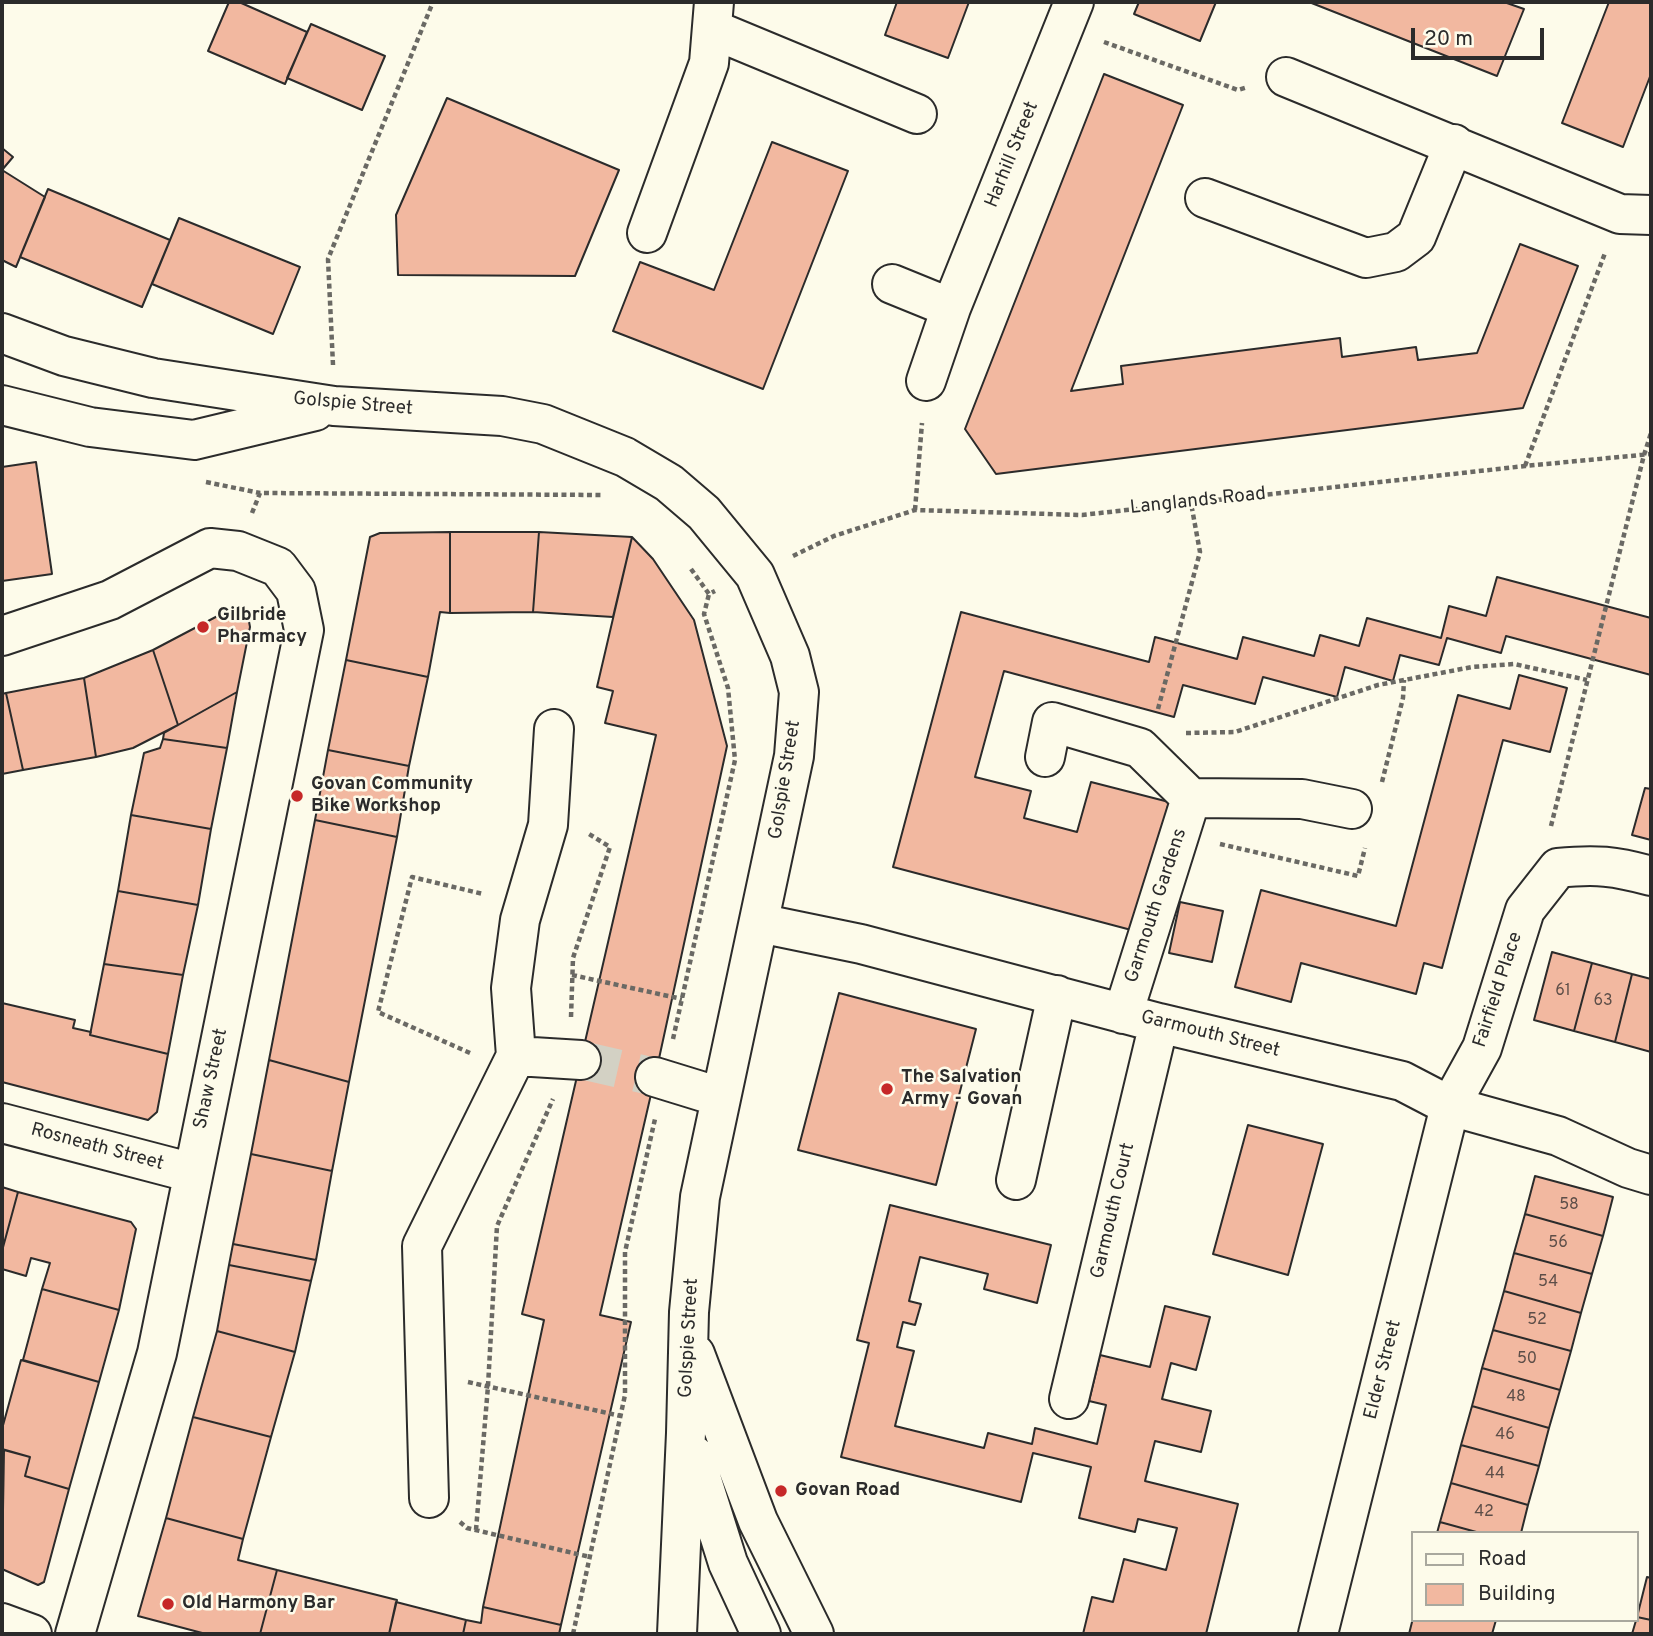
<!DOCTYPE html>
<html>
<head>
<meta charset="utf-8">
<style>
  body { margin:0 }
  #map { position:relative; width:1653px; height:1636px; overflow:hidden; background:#fdfbea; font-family:Overpass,sans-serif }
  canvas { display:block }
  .frame { position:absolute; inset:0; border:4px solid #2b2b2b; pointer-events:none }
  .legend { position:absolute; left:1411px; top:1531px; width:228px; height:91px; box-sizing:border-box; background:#fdfbea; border:2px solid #a9a89e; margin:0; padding:9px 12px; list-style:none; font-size:21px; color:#2b2b2b }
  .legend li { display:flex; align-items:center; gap:14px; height:35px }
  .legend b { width:35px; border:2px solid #a9a89e }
  .scale { position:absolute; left:1411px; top:28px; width:133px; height:32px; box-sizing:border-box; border:4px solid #2b2b2b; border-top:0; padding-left:9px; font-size:21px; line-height:24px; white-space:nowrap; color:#2b2b2b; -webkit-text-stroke:5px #fdfbea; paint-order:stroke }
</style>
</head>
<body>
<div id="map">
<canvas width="1653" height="1636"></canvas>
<div class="frame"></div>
<ul class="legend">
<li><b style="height:9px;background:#fdfbea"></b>Road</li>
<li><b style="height:19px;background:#f2b8a0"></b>Building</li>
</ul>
<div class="scale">20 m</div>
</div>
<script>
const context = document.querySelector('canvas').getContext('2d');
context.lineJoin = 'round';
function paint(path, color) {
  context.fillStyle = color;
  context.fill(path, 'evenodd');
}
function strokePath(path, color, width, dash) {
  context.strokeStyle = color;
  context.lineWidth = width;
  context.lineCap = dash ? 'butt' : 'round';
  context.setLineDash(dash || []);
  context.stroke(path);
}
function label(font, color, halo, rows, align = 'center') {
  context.font = font + ' Overpass,sans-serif';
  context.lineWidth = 5;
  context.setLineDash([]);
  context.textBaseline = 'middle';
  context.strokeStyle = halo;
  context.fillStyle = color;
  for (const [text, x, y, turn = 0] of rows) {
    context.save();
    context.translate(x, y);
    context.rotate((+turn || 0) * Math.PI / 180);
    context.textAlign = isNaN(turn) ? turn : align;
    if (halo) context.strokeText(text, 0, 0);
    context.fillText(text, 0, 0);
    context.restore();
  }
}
const building = new Path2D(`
  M 229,2 L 239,2 L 307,32 L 285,84 L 208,51 Z
  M 897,2 L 969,2 L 948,58 L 885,35 Z
  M 1139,2 L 1216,2 L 1200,41 L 1134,14 Z
  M 1309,2 L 1504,2 L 1524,9 L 1497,76 Z
  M 1609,2 L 1651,2 L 1651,74 L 1623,147 L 1562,123 Z
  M 311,24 L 385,56 L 362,110 L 287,78 Z
  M 1104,74 L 1183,105 L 1071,391 L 1123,384 L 1121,366 L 1340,338 L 1342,357 L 1416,347 L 1418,360 L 1477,353 L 1520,244 L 1578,266 L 1523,408 L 996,474 L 965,429 Z
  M 447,98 L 619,170 L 575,276 L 398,275 L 396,215 Z
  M 772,142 L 848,171 L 763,389 L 613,331 L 640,262 L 714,290 Z
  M 2,148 L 13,157 L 2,170 L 45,197 L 16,267 L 2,260 Z
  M 48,189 L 170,240 L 142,307 L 20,257 Z
  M 179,218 L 300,267 L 273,334 L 152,284 Z
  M 36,462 L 52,574 L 2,581 L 2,467 Z
  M 450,532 L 450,613 L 440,612 L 428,677 L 346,660 L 370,537 L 380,533 Z
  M 450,532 L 539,532 L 533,612 L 450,613 Z
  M 539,532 L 632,537 L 613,617 L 533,612 Z
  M 632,537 L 653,559 L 694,620 L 727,746 L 655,1077 L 600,1315 L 631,1322 L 561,1625 L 483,1607 L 544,1320 L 522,1314 L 656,735 L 605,723 L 613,691 L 597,687 Z
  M 1497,577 L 1651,618 L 1651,675 L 1506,636 L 1501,653 L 1447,638 L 1439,665 L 1400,655 L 1393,681 L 1345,667 L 1337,697 L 1263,677 L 1255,704 L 1183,685 L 1174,717 L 1004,671 L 975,777 L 1031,791 L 1024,818 L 1077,832 L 1091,782 L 1169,802 L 1135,931 L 893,867 L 961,612 L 1149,662 L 1155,637 L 1237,659 L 1243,637 L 1314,656 L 1320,635 L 1359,646 L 1367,618 L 1441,638 L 1449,606 L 1486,616 Z
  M 237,609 L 248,616 L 250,627 L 237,692 L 178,725 L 153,650 L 229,610 Z
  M 153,650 L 178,725 L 133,748 L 96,757 L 84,678 Z
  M 346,660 L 428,677 L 409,766 L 328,750 Z
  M 1519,675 L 1567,688 L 1550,752 L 1503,740 L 1442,968 L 1424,963 L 1416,994 L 1301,963 L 1291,1002 L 1235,987 L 1261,890 L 1396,926 L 1458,695 L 1510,709 Z
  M 84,678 L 96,757 L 23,770 L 6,693 Z
  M 237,692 L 227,748 L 163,739 L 164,733 Z
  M 6,693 L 23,770 L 2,774 L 2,694 Z
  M 163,739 L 227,748 L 211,829 L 131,815 L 144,753 L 160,748 Z
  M 328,750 L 409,766 L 397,837 L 315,820 Z
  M 1645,788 L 1651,789 L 1651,840 L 1632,835 Z
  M 131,815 L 211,829 L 198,905 L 118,891 Z
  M 315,820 L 397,837 L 349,1082 L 269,1060 Z
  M 118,891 L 198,905 L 183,975 L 104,964 Z
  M 1180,902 L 1223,911 L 1212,962 L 1169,953 Z
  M 1552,952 L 1592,963 L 1574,1031 L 1534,1020 Z
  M 1592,963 L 1632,974 L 1615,1042 L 1574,1031 Z
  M 104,964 L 183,975 L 168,1054 L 90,1035 Z
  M 1632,974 L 1651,979 L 1651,1052 L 1615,1042 Z
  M 839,993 L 976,1029 L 936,1185 L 798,1150 Z
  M 2,1003 L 75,1020 L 73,1028 L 91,1032 L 90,1035 L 168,1054 L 157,1112 L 148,1120 L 2,1082 Z
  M 269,1060 L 349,1082 L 332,1171 L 251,1154 Z
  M 1248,1125 L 1323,1144 L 1288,1275 L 1213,1254 Z
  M 251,1154 L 332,1171 L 316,1260 L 233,1244 Z
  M 1535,1176 L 1613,1197 L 1603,1236 L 1525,1214 Z
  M 2,1187 L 18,1192 L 2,1251 Z
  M 18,1192 L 131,1222 L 136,1229 L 119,1310 L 42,1289 L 50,1263 L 31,1258 L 26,1276 L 2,1269 L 2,1251 Z
  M 890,1205 L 1051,1245 L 1037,1303 L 984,1289 L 988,1274 L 920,1257 L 909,1301 L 921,1304 L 915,1325 L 903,1322 L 897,1347 L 914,1351 L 895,1426 L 984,1448 L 988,1433 L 1032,1444 L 1035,1428 L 1097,1444 L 1106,1405 L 1089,1401 L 1100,1355 L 1150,1367 L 1165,1306 L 1210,1317 L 1196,1370 L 1171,1363 L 1162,1399 L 1211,1411 L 1201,1452 L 1155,1441 L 1145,1481 L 1238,1504 L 1206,1634 L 1083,1634 L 1092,1597 L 1113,1602 L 1124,1559 L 1166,1570 L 1177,1528 L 1138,1519 L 1135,1532 L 1079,1518 L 1091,1467 L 1033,1453 L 1021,1502 L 841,1457 L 869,1343 L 857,1340 Z
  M 1525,1214 L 1603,1236 L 1592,1274 L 1514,1253 Z
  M 233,1244 L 316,1260 L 311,1281 L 229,1265 Z
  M 1514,1253 L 1592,1274 L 1581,1313 L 1504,1291 Z
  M 229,1265 L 311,1281 L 295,1352 L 217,1331 Z
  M 42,1289 L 119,1310 L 99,1382 L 23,1360 Z
  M 1504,1291 L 1581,1313 L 1571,1351 L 1493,1330 Z
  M 1493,1330 L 1571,1351 L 1560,1390 L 1482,1368 Z
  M 217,1331 L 295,1352 L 271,1437 L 193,1417 Z
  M 21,1360 L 99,1382 L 69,1489 L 25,1476 L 30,1457 L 2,1449 L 2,1429 Z
  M 1482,1368 L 1560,1390 L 1549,1428 L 1472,1406 Z
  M 1472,1406 L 1549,1428 L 1539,1466 L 1461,1445 Z
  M 193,1417 L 271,1437 L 243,1539 L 166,1518 Z
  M 1461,1445 L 1539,1466 L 1528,1505 L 1451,1483 Z
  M 4,1450 L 30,1457 L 25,1476 L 69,1489 L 44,1582 L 38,1585 L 2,1569 Z
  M 1451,1483 L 1528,1505 L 1521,1533 L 1480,1533 L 1440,1522 Z
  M 166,1518 L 243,1539 L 238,1560 L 277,1570 L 260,1634 L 206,1634 L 138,1616 Z
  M 1440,1522 L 1480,1533 L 1437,1533 Z
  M 277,1570 L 397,1600 L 389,1634 L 260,1634 Z
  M 1647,1577 L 1651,1578 L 1651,1620 L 1637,1617 Z
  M 396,1602 L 466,1620 L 463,1634 L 389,1634 Z
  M 483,1607 L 561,1625 L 559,1634 L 463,1634 L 466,1620 L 481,1623 Z
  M 1637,1617 L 1651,1620 L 1651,1634 L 1632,1634 Z
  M 1413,1618 L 1413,1620 L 1496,1620 L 1492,1634 L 1409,1634 Z`);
paint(building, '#f2b8a0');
strokePath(building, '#2b2b2b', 2);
strokePath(new Path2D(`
  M 581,1060 L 655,1077`), '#d3d1c4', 38, [38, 19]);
const minor = new Path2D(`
  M 712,29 L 917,114
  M 1286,77 L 1620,214 L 1651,215
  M 1205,198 L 1366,258 L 1396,252 L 1416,237 L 1454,144
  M 647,233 L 709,63 L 714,2
  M 892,284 L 951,308
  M 2,333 L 64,356 L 153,378 L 334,406 L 502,416 L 543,424 L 625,457 L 669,483 L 704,513 L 755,575 L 790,656 L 799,692 L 794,756 L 700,1197 L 689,1312 L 686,1433 L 677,1634
  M 926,381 L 951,308 L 1074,2
  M 2,405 L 90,427 L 194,440 L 315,411
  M 2,636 L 110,600 L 210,548 L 238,551 L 278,567 L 296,591 L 304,630 L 157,1353 L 75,1634
  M 1045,757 L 1052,722 L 1140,748 L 1191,798 L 1302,799 L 1352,809
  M 759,923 L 861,944 L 1159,1023 L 1402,1081 L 1450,1106 L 1558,1136 L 1628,1168 L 1651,1175
  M 1123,1014 L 1191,798
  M 516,1056 L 581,1060
  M 655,1077 L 720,1097
  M 2,1123 L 193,1173
  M 1016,1180 L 1057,995
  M 695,1354 L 758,1521 L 814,1634
  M 1069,1399 L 1159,1023
  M 694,1455 L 728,1563 L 761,1634
  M 429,1498 L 422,1246 L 516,1056 L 511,988 L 520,920 L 548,825 L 554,729
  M 2,1623 L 32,1634
  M 1318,1634 L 1450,1106 L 1482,1048 L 1525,910 L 1558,868 C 1596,864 1615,866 1651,876`);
strokePath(minor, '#2b2b2b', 42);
strokePath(new Path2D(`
  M 1104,42 L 1238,90 L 1248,87
  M 333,365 L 328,259 L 433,2
  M 1525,466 L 1605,253
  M 206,482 L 260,493
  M 915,510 L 922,423
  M 252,513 L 260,493 L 601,495
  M 793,556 L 834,536 L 915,510 L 1082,515 L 1525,466 L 1651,454
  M 691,569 L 709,594 L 715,591
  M 1158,709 L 1200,552 L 1191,503
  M 1186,733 L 1235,732 L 1378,685 L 1472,667 L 1514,664 L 1587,680
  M 1382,782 L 1403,698 L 1404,680
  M 1551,826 L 1644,455 L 1651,433
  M 1220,844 L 1358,876 L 1365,848
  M 572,975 L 682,999
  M 571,1017 L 573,958 L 610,847 L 589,834
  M 673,1039 L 735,760 L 728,688 L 704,614 L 709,594
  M 470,1053 L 378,1012 L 412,877 L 483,894
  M 468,1382 L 621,1416
  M 460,1522 L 467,1528 L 590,1557
  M 476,1530 L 488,1386 L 497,1226 L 553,1099
  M 573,1634 L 625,1395 L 625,1252 L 655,1119`), '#6a6964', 4.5, [5, 3.5]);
strokePath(minor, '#fdfbea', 38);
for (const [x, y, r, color] of [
  [203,627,7,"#c62828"],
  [297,796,7,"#c62828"],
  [887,1089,7,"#c62828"],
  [781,1491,7,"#c62828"],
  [168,1604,7,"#c62828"]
]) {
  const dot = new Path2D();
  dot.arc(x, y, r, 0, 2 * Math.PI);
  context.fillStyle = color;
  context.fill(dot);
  strokePath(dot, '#fdfbea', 2.5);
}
label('16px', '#5d4e48', null, [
  ["61",1563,992],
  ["63",1603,1002],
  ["58",1569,1206],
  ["56",1558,1244],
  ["54",1548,1283],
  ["52",1537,1321],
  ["50",1527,1360],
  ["48",1516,1398],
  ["46",1505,1436],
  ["44",1495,1475],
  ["42",1484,1513]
]);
label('19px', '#2b2b2b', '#fdfbea', [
  ["Harhill Street",1013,155,-68],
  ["Golspie Street",353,405,5],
  ["Langlands Road",1198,502,-6],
  ["Golspie Street",786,780,-81],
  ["Garmouth Gardens",1157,906,-72],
  ["Fairfield Place",1499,990,-72],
  ["Garmouth Street",1210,1035,14],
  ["Shaw Street",212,1079,-78],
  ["Rosneath Street",97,1148,15],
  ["Garmouth Court",1114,1211,-77],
  ["Golspie Street",690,1338,-87],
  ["Elder Street",1384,1370,-76]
]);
label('bold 19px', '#2b2b2b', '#fdfbea', [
  ["Gilbride",217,616],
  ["Pharmacy",217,638],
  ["Govan Community",311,785],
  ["Bike Workshop",311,807],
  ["The Salvation",901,1078],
  ["Army - Govan",901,1100],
  ["Govan Road",795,1491],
  ["Old Harmony Bar",182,1604]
], 'left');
</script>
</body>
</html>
